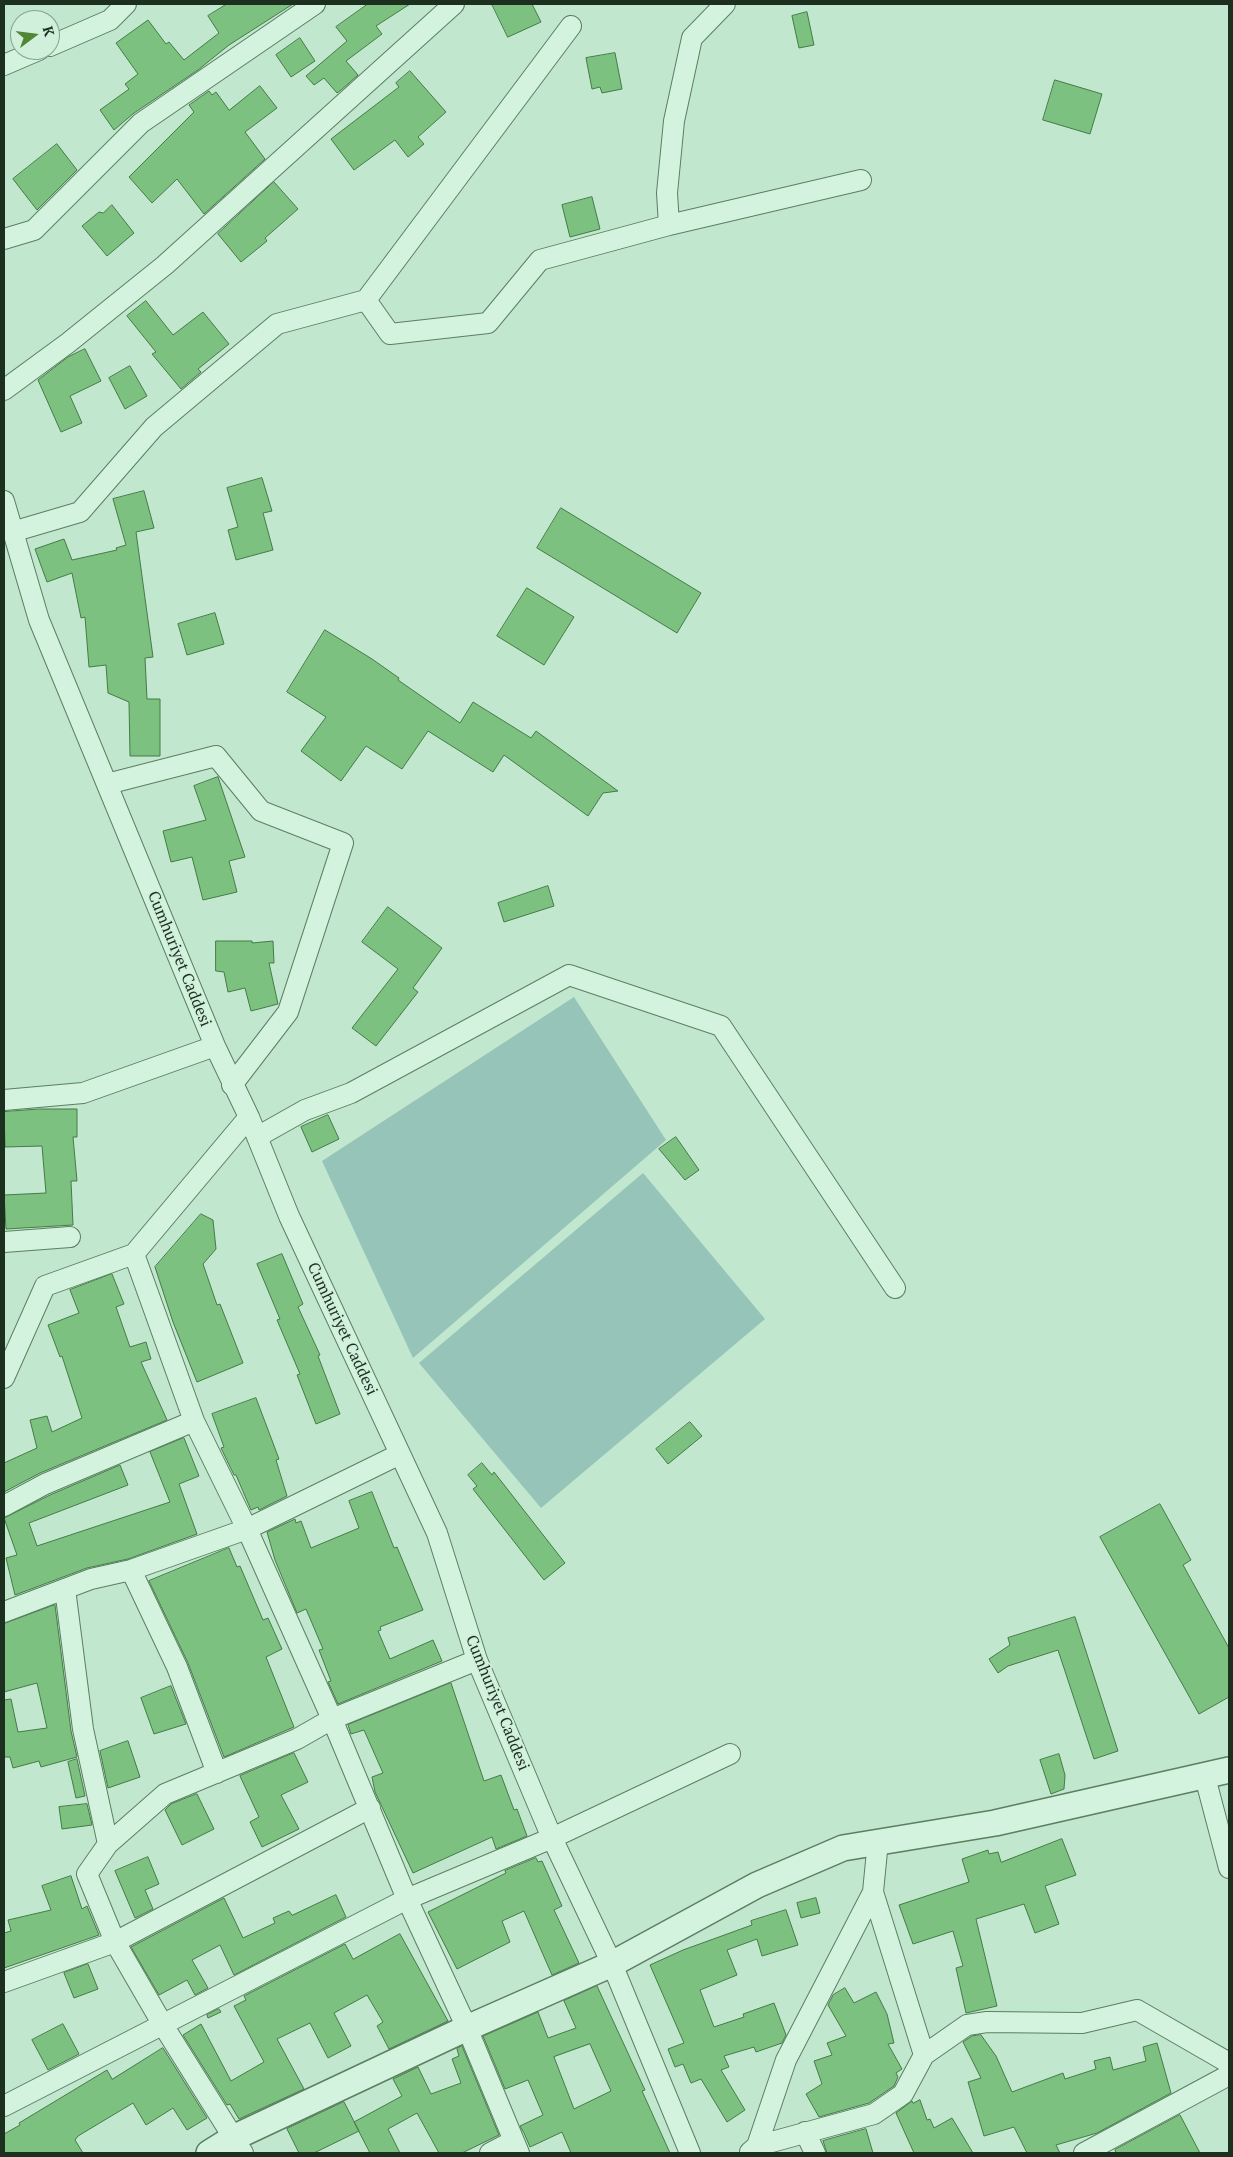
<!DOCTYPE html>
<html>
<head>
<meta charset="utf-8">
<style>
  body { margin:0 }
  #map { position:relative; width:1233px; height:2157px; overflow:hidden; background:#c1e7ce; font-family:"PT Serif",serif }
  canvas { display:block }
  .frame { position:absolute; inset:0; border:5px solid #1d3020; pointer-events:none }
  .north { position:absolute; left:10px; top:10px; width:50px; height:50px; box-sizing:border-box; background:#d0f0db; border:1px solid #88a390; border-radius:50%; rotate:75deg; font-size:14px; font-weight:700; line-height:20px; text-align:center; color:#1d3020 }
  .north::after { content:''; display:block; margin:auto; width:18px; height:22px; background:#518633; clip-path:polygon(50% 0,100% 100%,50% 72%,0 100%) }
</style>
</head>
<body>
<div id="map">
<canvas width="1233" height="2157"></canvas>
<div class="frame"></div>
<div class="north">K</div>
</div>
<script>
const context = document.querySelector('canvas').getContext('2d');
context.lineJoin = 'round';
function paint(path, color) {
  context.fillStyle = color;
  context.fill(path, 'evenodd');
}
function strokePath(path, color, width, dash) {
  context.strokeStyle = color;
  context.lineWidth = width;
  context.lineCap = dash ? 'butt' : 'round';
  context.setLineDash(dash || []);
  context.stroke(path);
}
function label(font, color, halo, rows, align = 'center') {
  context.font = font + ' "PT Serif",serif';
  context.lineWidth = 4;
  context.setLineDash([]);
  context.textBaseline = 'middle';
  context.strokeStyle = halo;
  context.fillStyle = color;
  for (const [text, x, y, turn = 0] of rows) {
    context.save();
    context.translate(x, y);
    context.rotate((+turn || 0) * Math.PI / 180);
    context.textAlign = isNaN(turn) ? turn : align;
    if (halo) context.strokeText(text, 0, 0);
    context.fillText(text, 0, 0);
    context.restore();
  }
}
paint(new Path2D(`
  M 574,997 L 666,1140 L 413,1358 L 322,1161 Z
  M 643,1173 L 765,1319 L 541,1508 L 419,1363 Z`), '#97c4b9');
const building = new Path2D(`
  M 227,4 L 293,4 L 229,45 L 198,70 L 134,113 L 114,130 L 100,110 L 129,89 L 125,84 L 138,74 L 116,43 L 148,20 L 166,44 L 169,42 L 184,60 L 219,33 L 208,16 Z
  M 368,4 L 410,4 L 376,26 L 382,34 L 346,61 L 358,75 L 341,90 L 337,93 L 324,78 L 314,85 L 306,76 L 347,41 L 336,27 Z
  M 492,4 L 532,4 L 541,22 L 508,37 Z
  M 807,12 L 814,45 L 799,48 L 792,16 Z
  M 300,38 L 315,61 L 291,77 L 276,55 Z
  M 615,53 L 622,89 L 602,93 L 600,87 L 592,89 L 586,58 Z
  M 410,71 L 446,112 L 418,137 L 424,144 L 408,157 L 395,140 L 354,170 L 331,139 L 399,87 L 396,83 Z
  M 1055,80 L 1102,94 L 1090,134 L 1043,120 Z
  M 260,86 L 277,108 L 245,132 L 265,159 L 204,214 L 177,179 L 152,203 L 129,177 L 194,112 L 189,105 L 209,91 L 212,95 L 216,92 L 229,110 Z
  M 57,144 L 77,170 L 37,210 L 13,179 Z
  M 274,182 L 298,209 L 265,238 L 267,241 L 241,262 L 218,234 Z
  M 592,197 L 600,229 L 570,237 L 562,205 Z
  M 112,205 L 134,233 L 107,256 L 82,226 L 99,212 L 103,213 Z
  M 146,301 L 173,335 L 203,312 L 229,344 L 198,369 L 201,372 L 181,389 L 152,354 L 156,352 L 127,316 Z
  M 85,349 L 101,381 L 70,396 L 82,423 L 61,432 L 38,380 L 68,357 Z
  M 130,366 L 147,396 L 125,409 L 109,378 Z
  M 262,478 L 272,511 L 263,513 L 273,550 L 236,560 L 228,530 L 238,527 L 227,488 Z
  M 144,491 L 154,528 L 136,532 L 153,657 L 145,658 L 147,699 L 160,699 L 160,756 L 130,756 L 129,702 L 108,693 L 106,665 L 89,667 L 85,617 L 81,618 L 72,573 L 47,582 L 35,549 L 64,539 L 72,560 L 117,550 L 116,548 L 126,545 L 113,499 Z
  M 561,508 L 701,593 L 677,633 L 537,548 Z
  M 527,588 L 574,617 L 544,665 L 497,636 Z
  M 215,613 L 224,644 L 187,655 L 178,624 Z
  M 325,630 L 372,659 L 399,678 L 398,680 L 460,723 L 473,702 L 531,738 L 536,731 L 618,791 L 603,793 L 588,816 L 504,755 L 493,772 L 428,731 L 402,769 L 366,746 L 341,781 L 301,751 L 326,717 L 287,692 Z
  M 218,777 L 245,857 L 229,861 L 237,892 L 203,900 L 192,857 L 171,862 L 163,831 L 206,820 L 194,786 Z
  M 548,886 L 554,906 L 504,922 L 498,903 Z
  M 388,907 L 442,948 L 413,988 L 418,992 L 376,1046 L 352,1028 L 398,969 L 362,942 Z
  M 216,941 L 252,941 L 252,943 L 273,941 L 274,963 L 269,963 L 278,1004 L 251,1011 L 245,988 L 228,992 L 224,972 L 216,971 Z
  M 39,1109 L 77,1109 L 77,1137 L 73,1137 L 77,1181 L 71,1181 L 73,1225 L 6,1229 L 4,1195 L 46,1193 L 42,1146 L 5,1147 L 4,1112 Z
  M 328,1115 L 339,1139 L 312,1152 L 301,1127 Z
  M 676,1137 L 699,1170 L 685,1180 L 659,1149 Z
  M 201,1214 L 213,1220 L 216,1249 L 203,1264 L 217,1305 L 220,1304 L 243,1363 L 197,1382 L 173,1322 L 155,1267 Z
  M 282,1254 L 303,1304 L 298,1307 L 320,1355 L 318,1356 L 340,1414 L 316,1424 L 297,1375 L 300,1374 L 277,1320 L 280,1319 L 257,1264 Z
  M 112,1274 L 124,1304 L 116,1307 L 130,1347 L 146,1342 L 151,1359 L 141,1362 L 167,1420 L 40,1473 L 4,1492 L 4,1463 L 37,1448 L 30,1420 L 47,1416 L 52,1432 L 82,1418 L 62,1356 L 60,1357 L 48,1325 L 79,1313 L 70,1290 Z
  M 256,1398 L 279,1459 L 276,1460 L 287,1496 L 259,1510 L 258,1507 L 251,1510 L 236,1475 L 234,1475 L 221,1448 L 224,1447 L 212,1414 Z
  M 690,1422 L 702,1436 L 668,1464 L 656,1449 Z
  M 184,1438 L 199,1476 L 179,1484 L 197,1534 L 128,1559 L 87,1568 L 15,1595 L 6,1558 L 17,1555 L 4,1518 L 50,1495 L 120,1465 L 128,1485 L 29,1523 L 37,1546 L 170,1502 L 150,1452 Z
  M 482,1463 L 492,1475 L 494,1472 L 565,1563 L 544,1580 L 473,1489 L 477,1486 L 468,1475 Z
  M 372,1492 L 394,1548 L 397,1547 L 423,1610 L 380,1627 L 381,1630 L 378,1631 L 390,1659 L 433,1640 L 442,1661 L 338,1704 L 328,1682 L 331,1681 L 319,1650 L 323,1649 L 306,1609 L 297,1613 L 275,1560 L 267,1532 L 295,1519 L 296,1523 L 301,1521 L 311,1548 L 359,1528 L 349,1501 Z
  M 1160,1504 L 1191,1560 L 1183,1565 L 1229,1648 L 1229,1697 L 1199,1714 L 1100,1537 Z
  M 229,1548 L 237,1567 L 240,1566 L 263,1620 L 268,1618 L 282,1649 L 266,1657 L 294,1727 L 224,1757 L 188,1663 L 149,1581 Z
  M 55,1605 L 71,1731 L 77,1757 L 41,1767 L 39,1761 L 13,1768 L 10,1757 L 4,1757 L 4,1700 L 11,1699 L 18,1732 L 47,1728 L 37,1683 L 4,1692 L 4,1624 Z
  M 1075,1617 L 1118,1751 L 1094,1759 L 1058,1650 L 1008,1666 L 998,1673 L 989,1659 L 1010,1645 L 1008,1638 Z
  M 451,1683 L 484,1781 L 501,1775 L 514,1810 L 517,1809 L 527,1836 L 496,1849 L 492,1837 L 413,1873 L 375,1792 L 372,1777 L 383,1773 L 364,1730 L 351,1734 L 348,1725 Z
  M 171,1686 L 186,1724 L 154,1734 L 141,1698 Z
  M 128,1741 L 140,1777 L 108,1788 L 100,1751 Z
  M 294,1753 L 308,1782 L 281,1795 L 299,1829 L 262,1847 L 250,1822 L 259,1817 L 240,1776 Z
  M 1059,1754 L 1065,1775 L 1064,1789 L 1051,1794 L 1040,1760 Z
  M 77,1759 L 85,1796 L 76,1798 L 68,1762 Z
  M 197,1794 L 214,1829 L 182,1845 L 165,1810 L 171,1804 Z
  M 87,1804 L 92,1825 L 62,1829 L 59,1807 Z
  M 1062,1839 L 1076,1875 L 1045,1886 L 1059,1924 L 1035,1933 L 1024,1904 L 976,1919 L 997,2006 L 966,2013 L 956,1968 L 963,1966 L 953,1931 L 913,1944 L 899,1905 L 969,1882 L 962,1859 L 988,1850 L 989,1854 L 998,1852 L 1001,1862 Z
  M 148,1857 L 159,1884 L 145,1890 L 153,1909 L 135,1918 L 115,1871 Z
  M 536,1858 L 538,1862 L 542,1861 L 562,1906 L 554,1910 L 579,1963 L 552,1975 L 524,1911 L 502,1921 L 510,1942 L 457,1969 L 428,1912 L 506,1873 L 505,1871 Z
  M 71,1876 L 82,1909 L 87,1906 L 99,1935 L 4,1968 L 4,1933 L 11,1931 L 8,1920 L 51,1910 L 42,1886 Z
  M 336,1895 L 346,1917 L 234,1975 L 220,1945 L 192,1960 L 208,1988 L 195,1995 L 187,1980 L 159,1995 L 131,1947 L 224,1898 L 243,1938 L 275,1923 L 273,1918 L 289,1911 L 292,1915 Z
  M 816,1898 L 820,1913 L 801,1918 L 797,1903 Z
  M 786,1910 L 798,1945 L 762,1956 L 757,1939 L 727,1950 L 737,1975 L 700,1990 L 714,2027 L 744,2017 L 743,2014 L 774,2003 L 786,2035 L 782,2043 L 756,2052 L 754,2047 L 724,2056 L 729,2067 L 721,2070 L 745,2110 L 727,2122 L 701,2079 L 691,2083 L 683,2064 L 675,2067 L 668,2049 L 684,2043 L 650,1965 L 683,1950 L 752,1925 L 751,1921 Z
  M 400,1934 L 448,2021 L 389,2049 L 377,2026 L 383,2022 L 367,1995 L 334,2013 L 351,2046 L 328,2058 L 310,2023 L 277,2039 L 304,2089 L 239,2119 L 230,2104 L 227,2105 L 183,2035 L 201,2024 L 231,2081 L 264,2062 L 234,2006 L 246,2000 L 244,1996 L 345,1944 L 353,1959 Z
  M 88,1964 L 98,1989 L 74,1998 L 64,1973 Z
  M 597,1986 L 645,2090 L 642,2091 L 670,2153 L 571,2153 L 562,2132 L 530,2147 L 524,2133 L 520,2126 L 543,2115 L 528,2080 L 505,2089 L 483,2036 L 538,2012 L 548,2038 L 576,2028 L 564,2001 ZM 590,2044 L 611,2091 L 574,2109 L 554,2057 Z
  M 845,1988 L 854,2003 L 876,1992 L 887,2014 L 894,2043 L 888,2044 L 902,2069 L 896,2073 L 898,2077 L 894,2086 L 869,2103 L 819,2117 L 806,2094 L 822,2084 L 814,2061 L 832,2055 L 827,2043 L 846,2036 L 828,2005 L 833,1995 Z
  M 219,2009 L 221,2012 L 208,2018 L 207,2015 Z
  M 63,2024 L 79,2054 L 48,2070 L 32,2040 Z
  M 981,2035 L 996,2056 L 1012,2092 L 1063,2073 L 1065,2079 L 1096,2069 L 1094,2061 L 1110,2057 L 1113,2070 L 1146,2061 L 1143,2047 L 1157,2043 L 1171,2093 L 1097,2133 L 1056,2145 L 1060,2153 L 1027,2153 L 1014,2127 L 984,2136 L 968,2082 L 981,2078 L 963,2042 L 972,2036 Z
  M 462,2046 L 499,2135 L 462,2153 L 439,2153 L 417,2113 L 388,2129 L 400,2153 L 370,2153 L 354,2122 L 402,2096 L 393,2079 L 418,2067 L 431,2094 L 461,2083 L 452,2059 L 459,2056 L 457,2049 Z
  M 163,2048 L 207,2118 L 187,2130 L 173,2108 L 146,2125 L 133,2103 L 78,2136 L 75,2140 L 83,2153 L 4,2153 L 4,2134 L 20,2125 L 19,2123 L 107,2070 L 112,2079 Z
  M 920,2100 L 927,2120 L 930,2119 L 934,2128 L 952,2118 L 973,2153 L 914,2153 L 896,2113 L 912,2101 L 913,2103 Z
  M 344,2102 L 359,2131 L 314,2153 L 299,2153 L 287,2129 Z
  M 1180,2115 L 1200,2153 L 1116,2153 L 1115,2150 Z
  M 866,2129 L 873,2153 L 827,2153 L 823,2141 Z`);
paint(building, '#7cc180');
strokePath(building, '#447b46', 1);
const minor = new Path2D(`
  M 50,46 L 110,20 L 126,4
  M 4,65 L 39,50
  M 669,225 L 861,180
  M 4,239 L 34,230 L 141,123 L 315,4
  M 366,300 L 571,26
  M 4,390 L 68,343 L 165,265 L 454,4
  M 4,501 L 39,620 L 215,1046 L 249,1117 L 289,1216 L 437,1533 L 477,1660 L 552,1838 L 612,1964 L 690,2153
  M 12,532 L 80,512 L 154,427 L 277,324 L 366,300 L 390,334 L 488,323 L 540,260 L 669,225 L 667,193 L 674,121 L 692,38 L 725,4
  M 107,784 L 216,756 L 261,811 L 343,843 L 288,1012 L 232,1085
  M 4,1100 L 83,1093 L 215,1046
  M 257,1137 L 305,1110 L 351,1093 L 569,975 L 721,1026 L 895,1288
  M 4,1242 L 70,1237
  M 134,1254 L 194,1421 L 247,1529 L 332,1719 L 407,1899 L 467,2028 L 519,2153
  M 4,1378 L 45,1286 L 134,1254 L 249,1117
  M 4,1506 L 45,1484 L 194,1421
  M 131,1570 L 177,1667 L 217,1773
  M 65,1589 L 83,1729 L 108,1844
  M 4,1612 L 91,1579 L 131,1570 L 247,1529 L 400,1454
  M 1205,1777 L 1229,1868
  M 873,1892 L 924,2055
  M 4,1982 L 115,1942 L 370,1808
  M 4,2106 L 407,1899 L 552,1838 L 730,1754
  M 805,2132 L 815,2153
  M 757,2146 L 874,2114 L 903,2094 L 924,2055 L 967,2025 L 987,2022 L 1082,2023 L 1137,2010 L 1229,2063
  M 750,2152 L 757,2146 L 786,2060 L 873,1892 L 878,1841
  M 243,2153 L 163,2025 L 115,1942 L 87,1874 L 108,1844 L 165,1794 L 297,1739 L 332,1719 L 477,1660
  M 490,2153 L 513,2141
  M 1084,2153 L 1229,2075`);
const tertiary = new Path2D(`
  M 209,2153 L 233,2138 L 467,2028 L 612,1964 L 757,1885 L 843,1848 L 995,1823 L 1229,1770`);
strokePath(minor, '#5b7f61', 22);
strokePath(tertiary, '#5b7f61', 28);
strokePath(minor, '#d3f3de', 20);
strokePath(tertiary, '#d3f3de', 25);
label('16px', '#1d3020', '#d0f0db', [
  ["Cumhuriyet Caddesi",179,959,68],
  ["Cumhuriyet Caddesi",342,1329,65],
  ["Cumhuriyet Caddesi",497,1703,68]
]);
</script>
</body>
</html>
